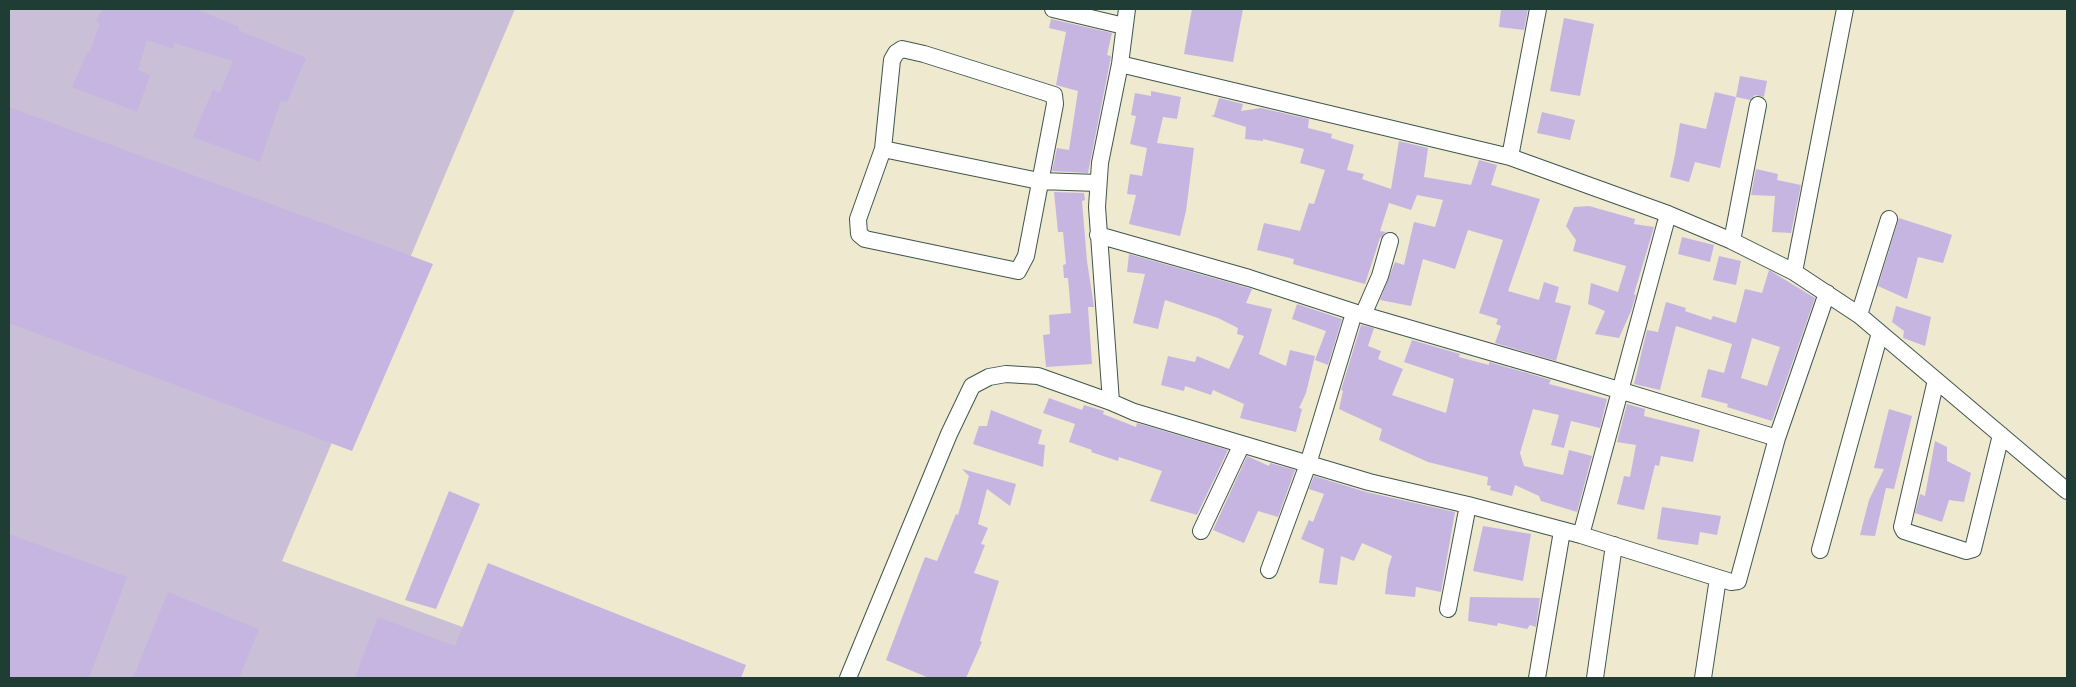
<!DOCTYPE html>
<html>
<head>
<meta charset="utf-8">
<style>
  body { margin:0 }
  #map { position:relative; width:2076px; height:687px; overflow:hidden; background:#efe9cf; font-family:"IM FELL French Canon",serif }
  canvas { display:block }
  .frame { position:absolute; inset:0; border:10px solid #1f3d34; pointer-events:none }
</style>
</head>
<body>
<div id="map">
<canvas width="2076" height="687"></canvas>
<div class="frame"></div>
</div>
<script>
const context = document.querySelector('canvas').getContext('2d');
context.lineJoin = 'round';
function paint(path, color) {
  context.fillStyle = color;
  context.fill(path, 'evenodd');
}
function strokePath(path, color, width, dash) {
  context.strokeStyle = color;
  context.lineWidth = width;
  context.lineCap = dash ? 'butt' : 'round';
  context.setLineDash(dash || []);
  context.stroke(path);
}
paint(new Path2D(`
  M 9,9 L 515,9 L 282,561 L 602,678 L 9,678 Z`), '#c9bfd7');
paint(new Path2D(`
  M 102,9 L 196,9 L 239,27 L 238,30 L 306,58 L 287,102 L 281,100 L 260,162 L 193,137 L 213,89 L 220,93 L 233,61 L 174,43 L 174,49 L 147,40 L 138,70 L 150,75 L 137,112 L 72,87 L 88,51 L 90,52 L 100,23 L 96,22 Z
  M 1192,9 L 1243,9 L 1233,62 L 1184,54 Z
  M 1501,9 L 1528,9 L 1524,30 L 1499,27 Z
  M 1564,18 L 1594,24 L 1580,96 L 1550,91 Z
  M 1051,19 L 1112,33 L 1107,55 L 1111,56 L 1110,62 L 1088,173 L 1052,171 L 1057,148 L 1069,150 L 1078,91 L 1056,85 L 1066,32 L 1049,28 Z
  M 1740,76 L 1767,81 L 1764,97 L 1755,95 L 1750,100 L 1736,97 Z
  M 1151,91 L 1181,97 L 1177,119 L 1163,117 L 1157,143 L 1194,148 L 1186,211 L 1180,236 L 1129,224 L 1136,195 L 1127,194 L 1130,174 L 1142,176 L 1147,148 L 1130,144 L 1136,116 L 1131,115 L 1135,93 L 1151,96 Z
  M 1715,92 L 1736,97 L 1720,168 L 1695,162 L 1689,182 L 1670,177 L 1675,155 L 1680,123 L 1706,129 Z
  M 1219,98 L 1243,104 L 1241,111 L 1261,108 L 1309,119 L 1308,128 L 1332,134 L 1331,138 L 1354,145 L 1347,170 L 1364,174 L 1362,179 L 1391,189 L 1399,141 L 1428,148 L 1424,177 L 1471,185 L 1479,160 L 1497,165 L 1491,185 L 1540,199 L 1508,291 L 1539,300 L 1544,282 L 1559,287 L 1555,302 L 1571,306 L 1556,361 L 1495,343 L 1501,326 L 1496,324 L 1498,319 L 1479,313 L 1503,240 L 1468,230 L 1455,269 L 1423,259 L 1411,306 L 1380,300 L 1395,262 L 1404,265 L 1414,222 L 1435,227 L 1443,200 L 1417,195 L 1411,210 L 1389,203 L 1380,231 L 1386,232 L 1380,238 L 1365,284 L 1293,264 L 1294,259 L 1257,250 L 1264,223 L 1300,231 L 1309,203 L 1314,204 L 1325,170 L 1300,163 L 1304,149 L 1263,139 L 1263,141 L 1245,139 L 1246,127 L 1211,116 L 1214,115 Z
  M 9,107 L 433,264 L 352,451 L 9,323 Z
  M 1542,112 L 1575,120 L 1570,140 L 1537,133 Z
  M 1756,169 L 1778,174 L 1777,180 L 1801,185 L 1791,233 L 1772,232 L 1775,196 L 1751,195 Z
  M 1054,192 L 1084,193 L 1085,200 L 1082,201 L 1087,261 L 1094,307 L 1088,307 L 1092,364 L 1046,367 L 1043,335 L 1050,334 L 1049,315 L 1071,313 L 1068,278 L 1064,278 L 1063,265 L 1066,264 L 1063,232 L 1058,232 Z
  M 1589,206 L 1635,219 L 1634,224 L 1654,227 L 1634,294 L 1636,295 L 1631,311 L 1619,338 L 1595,334 L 1605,311 L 1588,304 L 1591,283 L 1618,292 L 1626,266 L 1573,251 L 1576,240 L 1566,226 L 1574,207 Z
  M 1899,218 L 1952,235 L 1943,263 L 1918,257 L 1907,299 L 1878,286 Z
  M 1682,237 L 1714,245 L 1710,262 L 1678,254 Z
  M 1129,254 L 1252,289 L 1246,303 L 1272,309 L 1259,354 L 1286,366 L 1290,350 L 1315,356 L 1306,393 L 1299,408 L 1302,409 L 1296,432 L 1240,418 L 1244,404 L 1213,390 L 1211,395 L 1185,386 L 1184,391 L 1161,385 L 1168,356 L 1195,362 L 1197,356 L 1229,369 L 1244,336 L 1237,334 L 1238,328 L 1218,318 L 1165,300 L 1158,329 L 1133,323 L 1145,274 L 1127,272 Z
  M 1719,256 L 1741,261 L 1736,285 L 1713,280 Z
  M 1769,270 L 1815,298 L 1772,421 L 1727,407 L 1728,404 L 1701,397 L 1708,369 L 1724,373 L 1732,344 L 1676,326 L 1660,390 L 1634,384 L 1647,330 L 1658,332 L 1666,302 L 1686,308 L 1685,311 L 1711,320 L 1713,316 L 1736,323 L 1745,289 L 1762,293 ZM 1752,338 L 1780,347 L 1767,386 L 1741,378 Z
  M 1297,304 L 1342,319 L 1328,365 L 1315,360 L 1326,331 L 1292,319 Z
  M 1896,306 L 1931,317 L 1925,346 L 1903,338 L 1904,331 L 1892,322 Z
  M 1361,325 L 1374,328 L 1368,346 L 1381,351 L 1378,359 L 1403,369 L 1392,395 L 1446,413 L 1454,379 L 1404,362 L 1412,340 L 1460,354 L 1459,357 L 1489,365 L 1489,362 L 1551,380 L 1549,384 L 1607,399 L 1600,428 L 1571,421 L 1564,448 L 1551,445 L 1559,415 L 1533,409 L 1520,453 L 1524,466 L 1563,475 L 1569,450 L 1592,456 L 1577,512 L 1541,501 L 1539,496 L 1515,485 L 1512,496 L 1490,490 L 1491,486 L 1487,485 L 1488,477 L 1428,462 L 1379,440 L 1382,429 L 1339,409 L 1343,391 L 1341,390 Z
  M 1049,398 L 1082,410 L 1084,405 L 1104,411 L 1103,414 L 1136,427 L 1137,423 L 1228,450 L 1197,515 L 1150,501 L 1162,471 L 1119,457 L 1118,461 L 1091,452 L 1092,450 L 1069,442 L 1075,424 L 1043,413 Z
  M 1627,404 L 1645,409 L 1644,416 L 1700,430 L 1693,462 L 1661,456 L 1659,466 L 1655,465 L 1644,510 L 1617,504 L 1624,476 L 1630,477 L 1636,445 L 1617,442 Z
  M 1889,409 L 1912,416 L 1894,489 L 1886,488 L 1875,536 L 1860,535 L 1869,500 L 1884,469 L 1874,468 Z
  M 991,410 L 1042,430 L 1038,444 L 1045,445 L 1043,467 L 973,444 L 979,426 L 987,426 Z
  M 1935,441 L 1947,447 L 1947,461 L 1971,473 L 1964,502 L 1949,500 L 1942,522 L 1915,513 L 1920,494 L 1925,496 Z
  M 1247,456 L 1269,466 L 1270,463 L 1295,470 L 1278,517 L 1258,511 L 1244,543 L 1213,530 Z
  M 962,469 L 1016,484 L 1010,506 L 987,489 L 978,524 L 988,528 L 981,544 L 985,545 L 974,573 L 999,581 L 980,641 L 982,642 L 966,678 L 929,678 L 886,660 L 925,557 L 937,561 L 956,514 L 958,515 L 969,476 Z
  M 1314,476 L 1366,492 L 1455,512 L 1441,592 L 1416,587 L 1415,597 L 1385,594 L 1388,569 L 1392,556 L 1362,543 L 1354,561 L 1341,556 L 1337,585 L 1319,583 L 1324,549 L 1301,539 L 1309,520 L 1313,522 L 1324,494 L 1309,489 Z
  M 449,491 L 480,504 L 436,609 L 405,600 Z
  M 1662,507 L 1721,516 L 1717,535 L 1700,532 L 1698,545 L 1657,539 Z
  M 1483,526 L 1531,534 L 1523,581 L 1473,571 Z
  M 9,534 L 127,577 L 89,678 L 14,678 L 9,676 Z
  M 488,563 L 746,665 L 741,678 L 355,678 L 378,617 L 455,646 Z
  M 168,592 L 259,629 L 239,678 L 133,678 Z
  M 1470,597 L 1540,598 L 1536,627 L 1530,625 L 1527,629 L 1498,623 L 1497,626 L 1468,621 Z`), '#c7b5e1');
const street = new Path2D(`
  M 1053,9 L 1124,26
  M 902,49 L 924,54 L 1054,95 L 1055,104 L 1026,256 L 1018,271 L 865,239 L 859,234 L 858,219 L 883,149 L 892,60 L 896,53 Z
  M 1120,64 L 1510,157 L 1668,214 L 1732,241 L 1794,272 L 1859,315 L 2067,491
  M 883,149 L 1039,181 L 1098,183
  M 1510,157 L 1538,9
  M 1668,214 L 1581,535 L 1731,582 L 1738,581 L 1777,438 L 1827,293
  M 1098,235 L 1249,278 L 1363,315 L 1556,371 L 1777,438
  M 1732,241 L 1758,105
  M 1794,272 L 1845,9
  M 1363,315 L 1380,276 L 1390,241
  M 1859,315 L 1889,219
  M 1936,380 L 1902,527 L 1904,531 L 1966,551 L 1973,549 L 2001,435
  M 1111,402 L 1134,412 L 1369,482 L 1468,505 L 1581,535
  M 1201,531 L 1242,444
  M 1820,550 L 1880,333
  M 1269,570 L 1308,464 L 1354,313
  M 1448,609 L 1468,505
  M 848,678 L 949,434 L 972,386 L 989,377 L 1006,374 L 1038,376 L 1111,402 L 1097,207 L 1100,163 L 1120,64 L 1127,9
  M 1537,678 L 1562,531
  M 1595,678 L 1614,545
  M 1703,678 L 1718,578`);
strokePath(street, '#3e574b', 18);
strokePath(street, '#fff', 16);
</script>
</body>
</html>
